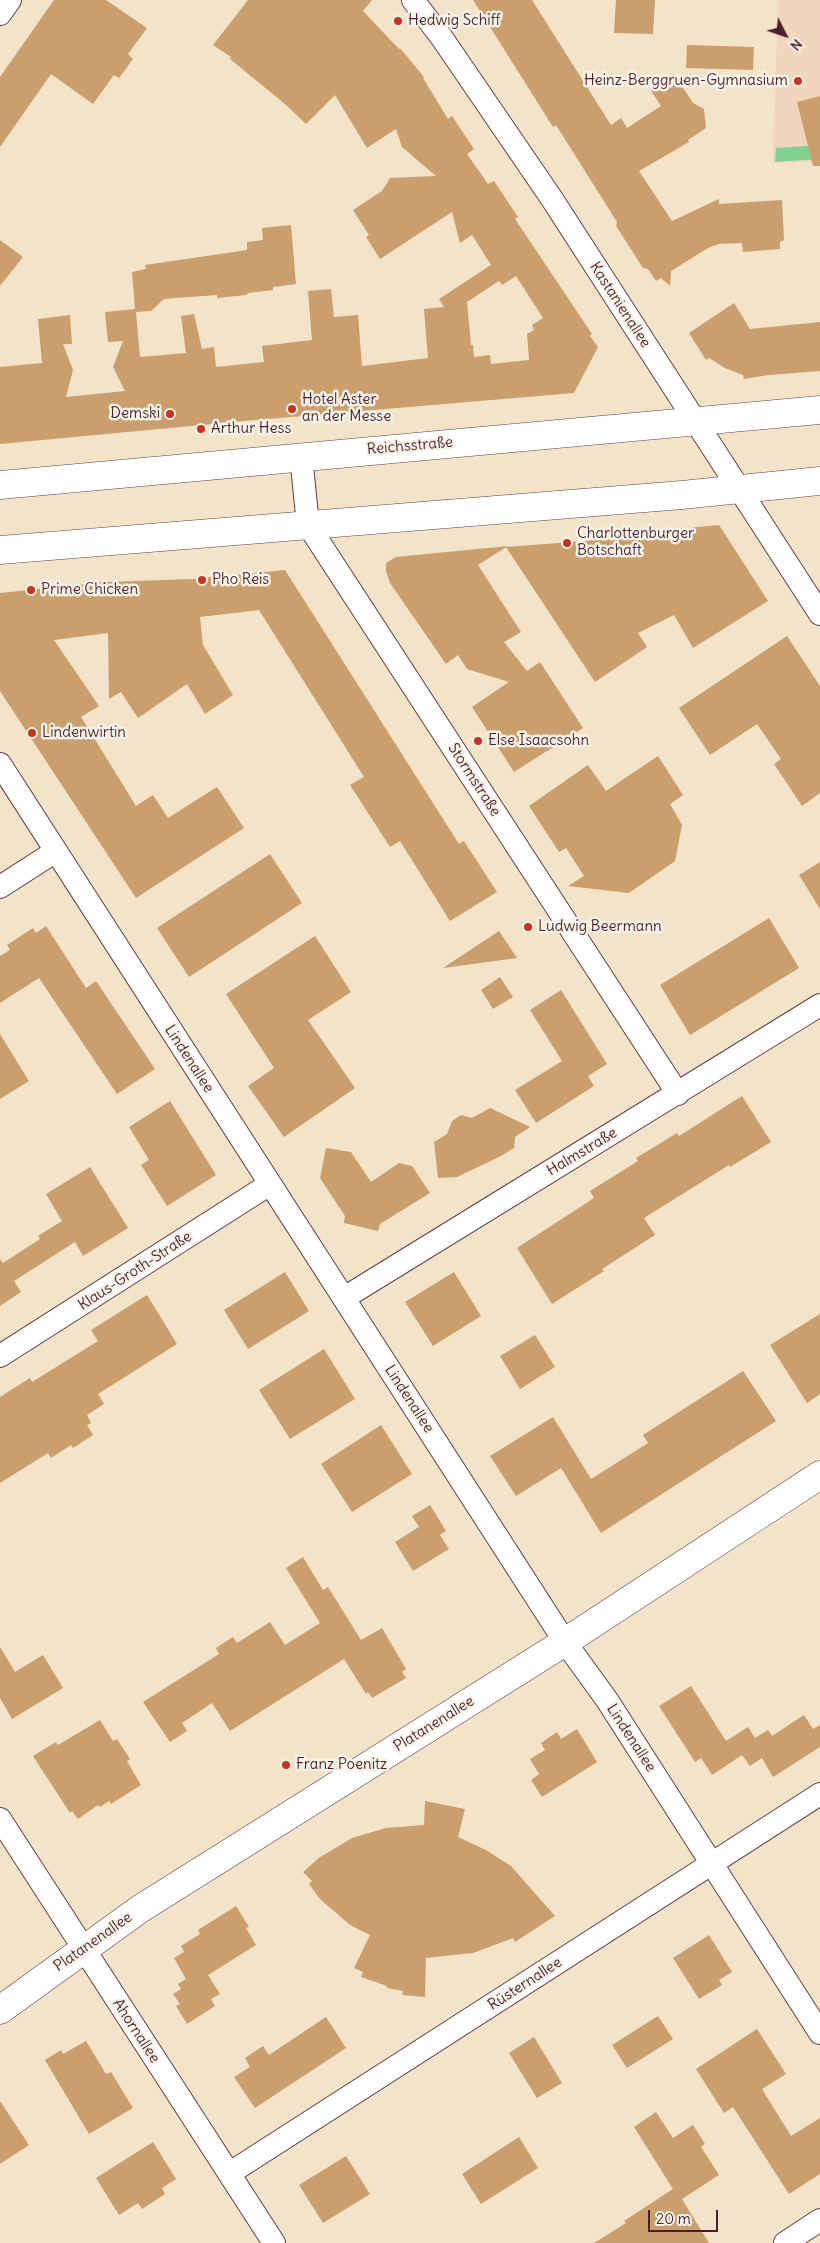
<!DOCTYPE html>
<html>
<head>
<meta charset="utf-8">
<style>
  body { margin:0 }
  #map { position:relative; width:820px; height:2243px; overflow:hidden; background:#f2e3c9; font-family:Delius,sans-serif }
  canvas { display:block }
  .north { position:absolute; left:760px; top:10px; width:50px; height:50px; -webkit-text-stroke:4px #f7f3e8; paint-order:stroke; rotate:131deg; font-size:14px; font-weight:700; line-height:20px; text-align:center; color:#4a1f2b }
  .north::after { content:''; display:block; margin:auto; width:18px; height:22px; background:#4a1f2b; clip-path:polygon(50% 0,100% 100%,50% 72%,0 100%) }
  .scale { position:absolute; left:648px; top:2210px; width:70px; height:22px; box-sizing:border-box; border:2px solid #4a1f2b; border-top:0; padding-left:6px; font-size:15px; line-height:18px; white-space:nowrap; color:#4a1f2b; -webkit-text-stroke:4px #f7f3e8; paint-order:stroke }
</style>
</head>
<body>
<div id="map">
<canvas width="820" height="2243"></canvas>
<div class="north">N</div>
<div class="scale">20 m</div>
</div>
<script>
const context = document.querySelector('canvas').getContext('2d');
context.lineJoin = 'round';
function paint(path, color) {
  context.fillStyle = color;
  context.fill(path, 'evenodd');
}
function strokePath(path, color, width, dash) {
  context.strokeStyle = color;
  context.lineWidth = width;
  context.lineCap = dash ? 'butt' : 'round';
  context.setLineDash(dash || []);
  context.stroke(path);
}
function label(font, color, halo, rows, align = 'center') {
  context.font = font + ' Delius,sans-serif';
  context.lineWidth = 5;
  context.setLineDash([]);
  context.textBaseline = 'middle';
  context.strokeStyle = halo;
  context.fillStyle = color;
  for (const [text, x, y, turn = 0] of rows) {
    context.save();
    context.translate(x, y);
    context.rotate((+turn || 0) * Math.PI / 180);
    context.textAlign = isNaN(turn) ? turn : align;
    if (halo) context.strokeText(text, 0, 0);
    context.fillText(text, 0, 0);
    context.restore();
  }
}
paint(new Path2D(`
  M 778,0 L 820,0 L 820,161 L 773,163 Z`), '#f2d5bd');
paint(new Path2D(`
  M 820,145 L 820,159 L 775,162 L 776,148 Z`), '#81d191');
paint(new Path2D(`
  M 54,0 L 106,0 L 147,28 L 128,54 L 133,59 L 119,78 L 114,75 L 93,104 L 51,74 L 0,147 L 0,77 Z
  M 248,0 L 372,0 L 363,11 L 399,49 L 400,48 L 424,77 L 423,78 L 448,119 L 452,116 L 474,149 L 467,154 L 488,184 L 494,181 L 518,217 L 515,219 L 592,334 L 590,336 L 598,347 L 574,393 L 244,421 L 0,444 L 0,367 L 42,363 L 38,319 L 70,315 L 72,344 L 63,344 L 73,370 L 66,397 L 125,391 L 113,367 L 123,341 L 108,342 L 105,312 L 135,309 L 132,272 L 146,269 L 145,265 L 247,250 L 247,242 L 263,240 L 262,228 L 291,225 L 296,284 L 273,287 L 273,290 L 248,293 L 246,295 L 217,298 L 217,295 L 164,299 L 151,311 L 136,312 L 140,357 L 186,353 L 181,316 L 194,314 L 202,349 L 214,347 L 216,367 L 264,362 L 262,346 L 312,340 L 308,291 L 331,289 L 334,317 L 358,315 L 362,366 L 428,358 L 424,309 L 444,307 L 439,299 L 491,265 L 472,235 L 460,243 L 452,212 L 380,259 L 366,237 L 369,235 L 353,210 L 382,191 L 390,178 L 436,176 L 402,147 L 396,129 L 367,148 L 335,95 L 306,124 L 285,104 L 230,59 L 231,57 L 213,45 ZM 516,276 L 543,318 L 532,325 L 534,330 L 527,334 L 529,360 L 491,364 L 490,355 L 474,357 L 473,345 L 471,345 L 467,302 L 499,281 L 502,285 Z
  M 473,0 L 532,0 L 611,125 L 621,118 L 627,128 L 661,106 L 650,89 L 674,74 L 693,103 L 704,109 L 706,128 L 688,140 L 689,142 L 639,171 L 672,221 L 719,199 L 719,204 L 782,200 L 784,240 L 780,242 L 780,249 L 743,252 L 742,243 L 719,244 L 708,248 L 671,271 L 670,286 L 661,278 L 656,281 L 648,269 L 643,268 L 616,226 L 617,222 L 556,125 L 553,127 Z
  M 616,0 L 655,0 L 653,34 L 614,33 Z
  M 687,45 L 754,47 L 753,70 L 686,68 Z
  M 820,96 L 820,166 L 813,166 L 797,102 Z
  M 0,240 L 23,257 L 0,286 Z
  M 734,303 L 750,329 L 820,322 L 820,371 L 769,375 L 744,379 L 743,375 L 725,368 L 709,358 L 706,360 L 689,333 Z
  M 719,525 L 768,601 L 693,648 L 674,615 L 638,633 L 647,647 L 595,682 L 506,547 L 585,541 L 645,534 L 644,532 Z
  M 508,546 L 478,565 L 521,632 L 504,642 L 527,671 L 540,662 L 583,728 L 514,772 L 472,707 L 509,682 L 467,669 L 458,655 L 446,664 L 390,583 L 386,571 L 386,563 L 396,557 Z
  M 285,570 L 459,844 L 464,841 L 497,892 L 450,921 L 400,841 L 390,847 L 350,785 L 364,777 L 259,610 L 200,617 L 203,645 L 233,695 L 205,714 L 187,684 L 138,718 L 121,692 L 109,699 L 108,633 L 54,640 L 99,706 L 81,717 L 136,806 L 153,795 L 168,818 L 217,787 L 244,828 L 136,898 L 0,691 L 0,593 L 104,582 L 193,579 Z
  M 787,636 L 820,686 L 820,793 L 802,806 L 774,764 L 781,759 L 757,724 L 710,755 L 679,708 Z
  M 658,756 L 683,795 L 670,804 L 682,825 L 675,861 L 629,893 L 568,886 L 584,876 L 566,848 L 559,852 L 529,806 L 588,765 L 606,791 Z
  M 270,854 L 302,903 L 189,977 L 157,928 Z
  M 820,862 L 820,909 L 799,875 Z
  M 769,918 L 799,968 L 690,1035 L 660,985 Z
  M 46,926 L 86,988 L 96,981 L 155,1069 L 117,1094 L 39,978 L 0,1003 L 0,956 L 10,950 L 7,945 L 33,928 L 36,933 Z
  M 499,931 L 517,958 L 443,968 Z
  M 315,936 L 351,992 L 308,1020 L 355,1088 L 284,1137 L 248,1086 L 274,1068 L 226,994 Z
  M 500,977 L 513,997 L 493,1009 L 481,990 Z
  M 561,990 L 607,1064 L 588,1076 L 594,1086 L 536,1123 L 515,1090 L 562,1061 L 530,1010 Z
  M 0,1034 L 29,1081 L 0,1099 Z
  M 742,1096 L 771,1142 L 730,1167 L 729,1165 L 644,1218 L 655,1235 L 602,1269 L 604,1271 L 552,1304 L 517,1248 L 594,1198 L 590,1191 L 638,1161 L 636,1158 L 677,1133 L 679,1136 Z
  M 170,1101 L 216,1175 L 167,1206 L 141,1165 L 149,1160 L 129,1127 Z
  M 490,1108 L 530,1127 L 515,1137 L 514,1148 L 499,1157 L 457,1177 L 438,1178 L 434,1142 L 447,1134 L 452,1121 L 461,1115 L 472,1118 Z
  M 326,1148 L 351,1152 L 371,1182 L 399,1163 L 412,1166 L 430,1193 L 380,1224 L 378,1231 L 344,1223 L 345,1216 L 320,1178 Z
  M 90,1167 L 128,1228 L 83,1256 L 75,1242 L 14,1281 L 21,1292 L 0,1306 L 0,1259 L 3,1263 L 40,1239 L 38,1236 L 62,1221 L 46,1194 Z
  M 285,1272 L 309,1311 L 248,1349 L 224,1310 Z
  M 454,1272 L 481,1316 L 433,1346 L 405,1302 Z
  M 147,1295 L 177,1344 L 98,1394 L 104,1404 L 87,1415 L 91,1423 L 87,1425 L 93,1435 L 73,1448 L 71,1445 L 51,1458 L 48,1453 L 0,1483 L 0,1397 L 30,1378 L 32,1382 L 98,1341 L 91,1330 Z
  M 820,1314 L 820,1394 L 807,1403 L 770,1345 Z
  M 535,1335 L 555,1367 L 520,1389 L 500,1356 Z
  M 324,1349 L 355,1399 L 290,1439 L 259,1390 Z
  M 743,1371 L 776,1421 L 601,1533 L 561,1468 L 516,1496 L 490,1456 L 553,1417 L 591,1479 L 648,1443 L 643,1435 Z
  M 381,1425 L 412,1474 L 352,1512 L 321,1464 Z
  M 430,1505 L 446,1531 L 440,1535 L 449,1549 L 413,1571 L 395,1542 L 419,1527 L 412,1516 Z
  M 303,1557 L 323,1590 L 328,1587 L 361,1640 L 382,1628 L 406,1669 L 402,1672 L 406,1678 L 372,1698 L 368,1692 L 366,1694 L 344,1659 L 230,1731 L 212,1703 L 182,1723 L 187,1731 L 170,1742 L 143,1702 L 219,1654 L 216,1648 L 233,1637 L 237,1643 L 270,1622 L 285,1645 L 320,1623 L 286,1568 Z
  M 0,1647 L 15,1672 L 43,1655 L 63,1688 L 12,1719 L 0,1698 Z
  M 691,1686 L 726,1741 L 748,1727 L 755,1738 L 768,1730 L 772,1736 L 804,1715 L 813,1729 L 820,1725 L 820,1747 L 773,1777 L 762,1758 L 750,1766 L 742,1755 L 712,1775 L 701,1758 L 695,1762 L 659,1706 Z
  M 100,1720 L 113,1741 L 117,1739 L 130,1759 L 127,1761 L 141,1785 L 111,1804 L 109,1801 L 100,1807 L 98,1805 L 78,1819 L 72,1811 L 70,1813 L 33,1756 L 56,1742 L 58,1745 Z
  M 577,1729 L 597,1762 L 542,1797 L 531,1780 L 539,1774 L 530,1759 L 545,1750 L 541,1743 L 557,1732 L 561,1739 Z
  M 425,1801 L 465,1809 L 458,1837 L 486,1850 L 511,1866 L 555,1916 L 515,1942 L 513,1938 L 473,1953 L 426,1958 L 425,1997 L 402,1995 L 403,1991 L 387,1988 L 387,1986 L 361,1977 L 363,1972 L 354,1968 L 370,1935 L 350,1925 L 320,1899 L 309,1884 L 312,1881 L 303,1872 L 319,1858 L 352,1838 L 386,1828 L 424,1825 Z
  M 236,1906 L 249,1927 L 246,1928 L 256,1945 L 208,1975 L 220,1994 L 211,1999 L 215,2006 L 187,2024 L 176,2006 L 180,2004 L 173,1994 L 181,1989 L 178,1984 L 186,1979 L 174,1958 L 184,1952 L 181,1946 L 200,1934 L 198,1930 Z
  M 709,1935 L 732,1972 L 719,1980 L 722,1985 L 699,1999 L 673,1958 Z
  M 658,2016 L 673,2039 L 627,2068 L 612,2045 Z
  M 326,2017 L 346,2048 L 255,2108 L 234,2077 L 250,2067 L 245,2058 L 263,2046 L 269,2055 Z
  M 757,2029 L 786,2074 L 762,2089 L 791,2136 L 820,2118 L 820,2174 L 789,2194 L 733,2107 L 724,2113 L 696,2069 Z
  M 534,2037 L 562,2083 L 537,2098 L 509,2053 Z
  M 86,2041 L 106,2074 L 111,2072 L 133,2108 L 89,2134 L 45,2060 L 61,2050 L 63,2054 Z
  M 0,2101 L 29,2145 L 0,2164 Z
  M 656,2112 L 673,2138 L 693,2125 L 705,2144 L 701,2147 L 719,2175 L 682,2199 L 709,2243 L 594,2243 L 626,2223 L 624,2221 L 673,2189 L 634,2127 Z
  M 519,2137 L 538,2168 L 481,2204 L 462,2174 Z
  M 153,2142 L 176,2179 L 162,2188 L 165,2194 L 142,2209 L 138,2203 L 119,2215 L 96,2178 Z
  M 346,2156 L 370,2194 L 323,2223 L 299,2185 Z`), '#ca9e6d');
const minor = new Path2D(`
  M 413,0 L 442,38 L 552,199 L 820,614
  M 0,14 L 10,0
  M 301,456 L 308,525 L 678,1094
  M 0,764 L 565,1642 L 607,1700 L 820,2033
  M 0,887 L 56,851
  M 344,1298 L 820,1005
  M 0,1356 L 270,1184
  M 0,1819 L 274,2243
  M 230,2173 L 820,1794
  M 785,2243 L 820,2220`);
const tertiary = new Path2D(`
  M 0,2010 L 140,1909 L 565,1642 L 820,1475`);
const secondary = new Path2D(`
  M 0,485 L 820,410
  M 0,550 L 682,495 L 820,481`);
strokePath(minor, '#633c43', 24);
strokePath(tertiary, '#633c43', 29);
strokePath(secondary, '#633c43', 29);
strokePath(minor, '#fff', 22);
strokePath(tertiary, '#fff', 28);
strokePath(secondary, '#fff', 28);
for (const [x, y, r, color] of [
  [398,21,5,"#c8321e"],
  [798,81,5,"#c8321e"],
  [292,409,5,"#c8321e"],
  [170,414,5,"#c8321e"],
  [201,429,5,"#c8321e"],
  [567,543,5,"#c8321e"],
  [202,580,5,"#c8321e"],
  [31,590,5,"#c8321e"],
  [32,733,5,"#c8321e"],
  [478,741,5,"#c8321e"],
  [528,927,5,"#c8321e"],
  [286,1765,5,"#c8321e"]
]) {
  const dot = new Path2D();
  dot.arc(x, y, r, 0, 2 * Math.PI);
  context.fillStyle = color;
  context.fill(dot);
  strokePath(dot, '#f7f3e8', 2);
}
label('15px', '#4a1f2b', '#f7f3e8', [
  ["Hedwig Schiff",408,21],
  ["Heinz-Berggruen-Gymnasium",788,81,"right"],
  ["Hotel Aster",302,400],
  ["an der Messe",302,417],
  ["Demski",160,414,"right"],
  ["Arthur Hess",211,429],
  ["Charlottenburger",577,534],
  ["Botschaft",577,551],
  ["Pho Reis",212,580],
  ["Prime Chicken",41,590],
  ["Lindenwirtin",42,733],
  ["Else Isaacsohn",488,741],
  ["Ludwig Beermann",538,927],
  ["Franz Poenitz",296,1765]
], 'left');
label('15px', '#4a1f2b', '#f7f3e8', [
  ["Kastanienallee",620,305,57],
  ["Reichsstraße",410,446,-5],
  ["Stormstraße",474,780,57],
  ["Lindenallee",189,1059,57],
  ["Halmstraße",582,1152,-31],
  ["Klaus-Groth-Straße",135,1271,-33],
  ["Lindenallee",409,1399,57],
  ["Platanenallee",434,1724,-32],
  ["Lindenallee",631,1738,57],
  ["Platanenallee",93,1942,-35],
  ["Rüsternallee",525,1984,-33],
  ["Ahornallee",136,2031,57]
]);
</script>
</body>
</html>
